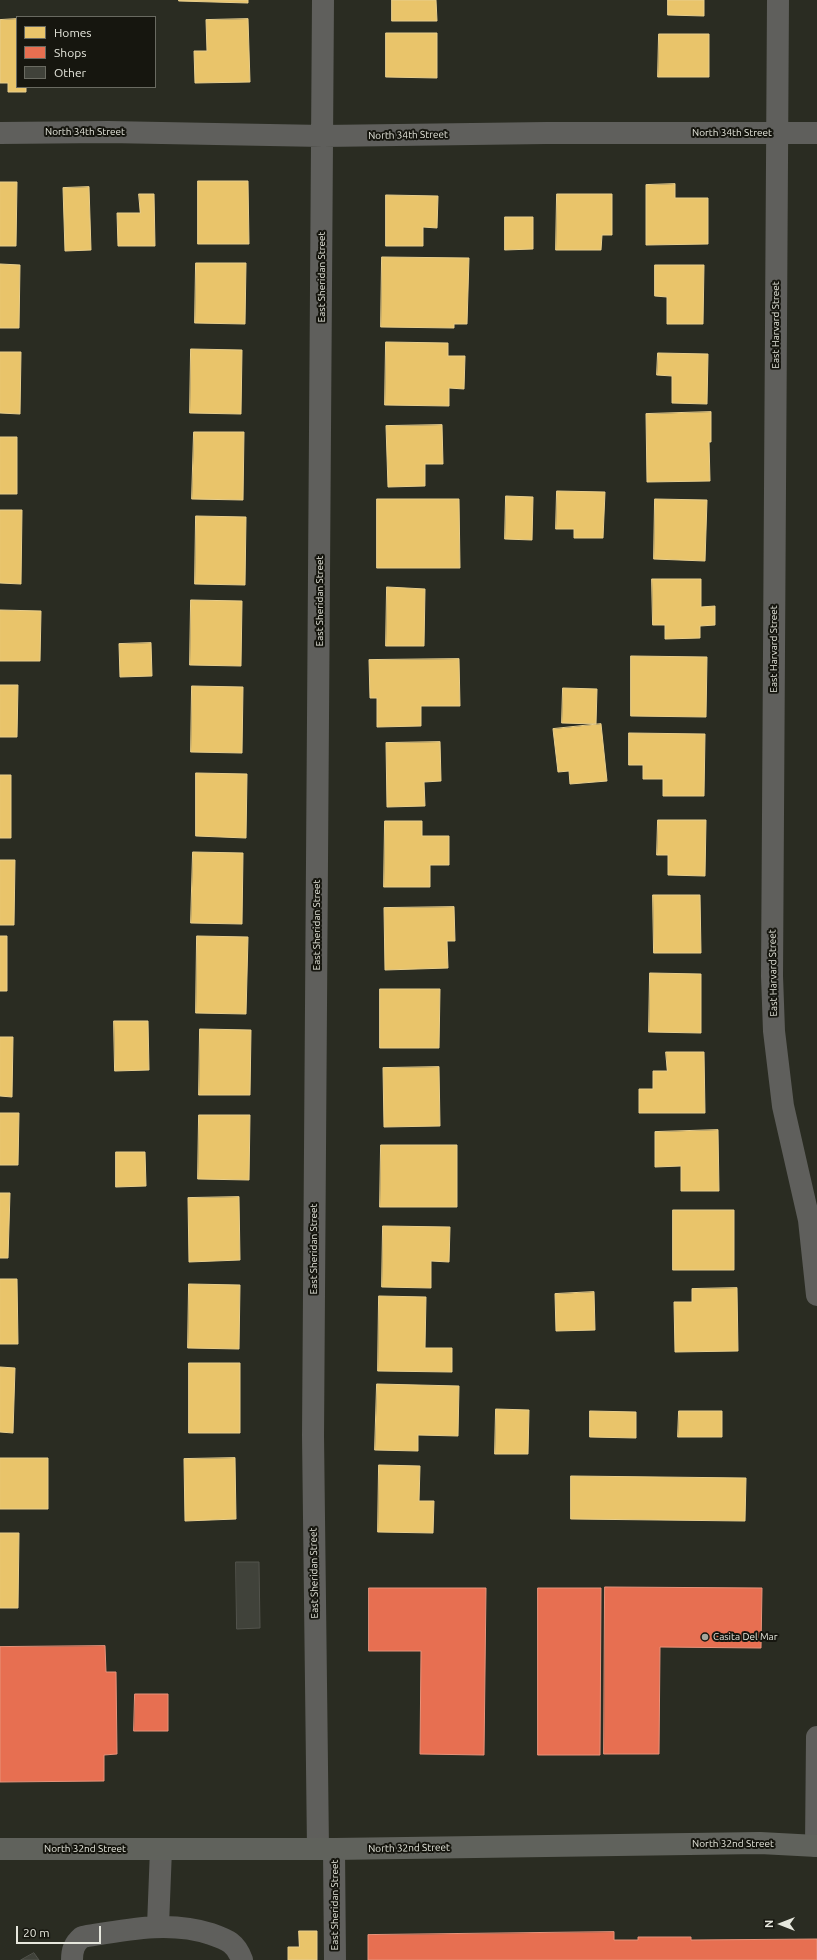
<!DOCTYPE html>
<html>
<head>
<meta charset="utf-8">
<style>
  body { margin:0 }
  #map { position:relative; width:817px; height:1960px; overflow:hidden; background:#2a2c22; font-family:Ubuntu,sans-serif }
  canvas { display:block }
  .legend { position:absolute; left:16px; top:16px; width:140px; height:72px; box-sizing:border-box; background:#16160f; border:1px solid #696a61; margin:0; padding:5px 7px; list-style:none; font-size:12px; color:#e6e7dd }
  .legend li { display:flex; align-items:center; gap:8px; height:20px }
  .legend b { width:20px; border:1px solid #696a61 }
  .north { position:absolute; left:761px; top:1904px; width:40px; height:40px; -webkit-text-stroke:3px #16160f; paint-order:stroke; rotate:270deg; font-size:11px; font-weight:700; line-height:16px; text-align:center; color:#e6e7dd }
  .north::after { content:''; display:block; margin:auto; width:14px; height:18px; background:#e6e7dd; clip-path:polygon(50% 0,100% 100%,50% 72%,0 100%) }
  .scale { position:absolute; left:16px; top:1926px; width:85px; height:18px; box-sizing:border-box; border:2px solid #e6e7dd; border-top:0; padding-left:5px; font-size:12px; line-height:14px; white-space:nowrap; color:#e6e7dd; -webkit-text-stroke:3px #16160f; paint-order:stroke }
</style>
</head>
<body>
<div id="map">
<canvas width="817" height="1960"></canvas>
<ul class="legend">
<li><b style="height:11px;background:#e9c46a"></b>Homes</li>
<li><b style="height:11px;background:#e76f51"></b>Shops</li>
<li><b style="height:11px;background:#40423a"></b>Other</li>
</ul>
<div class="north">N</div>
<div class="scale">20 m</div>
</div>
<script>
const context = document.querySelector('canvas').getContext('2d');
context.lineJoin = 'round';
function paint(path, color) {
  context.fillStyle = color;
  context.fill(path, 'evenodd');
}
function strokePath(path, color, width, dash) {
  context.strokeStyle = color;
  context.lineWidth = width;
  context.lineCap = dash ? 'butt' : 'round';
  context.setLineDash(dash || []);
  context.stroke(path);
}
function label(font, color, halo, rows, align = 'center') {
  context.font = font + ' Ubuntu,sans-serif';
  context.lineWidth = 4;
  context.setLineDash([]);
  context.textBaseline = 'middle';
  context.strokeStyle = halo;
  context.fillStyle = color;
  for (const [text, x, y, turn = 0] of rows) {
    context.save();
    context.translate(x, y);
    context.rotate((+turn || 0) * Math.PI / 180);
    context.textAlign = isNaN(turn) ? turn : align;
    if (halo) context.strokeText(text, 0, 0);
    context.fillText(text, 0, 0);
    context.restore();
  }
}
const homes = new Path2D(`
  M 179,0 L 248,0 L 248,3 L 179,1 Z
  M 392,0 L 436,0 L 437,21 L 392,21 Z
  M 668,0 L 704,0 L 704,16 L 668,15 Z
  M 17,19 L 17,87 L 26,87 L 26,92 L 8,92 L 8,83 L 0,83 L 0,20 Z
  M 248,19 L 250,82 L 195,83 L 194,51 L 207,51 L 206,20 Z
  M 386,33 L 437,33 L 437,78 L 386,77 Z
  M 659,34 L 709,34 L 709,77 L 658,77 Z
  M 198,181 L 248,181 L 249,244 L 198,244 Z
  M 0,182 L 17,182 L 16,246 L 0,246 Z
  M 675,184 L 675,198 L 708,198 L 708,244 L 646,245 L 646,185 Z
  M 89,187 L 91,250 L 65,251 L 63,188 Z
  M 139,194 L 154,194 L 155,246 L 118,246 L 117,213 L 140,213 Z
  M 557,194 L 612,194 L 612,235 L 602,235 L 601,250 L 556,250 Z
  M 386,195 L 438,196 L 437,228 L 423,227 L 423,246 L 386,246 Z
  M 505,217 L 533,217 L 533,249 L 505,250 Z
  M 382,257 L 469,258 L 467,324 L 454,324 L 454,328 L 381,327 Z
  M 196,263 L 246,263 L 245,324 L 195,323 Z
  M 0,264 L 20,265 L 19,328 L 0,328 Z
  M 655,265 L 704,265 L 703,324 L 667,324 L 667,297 L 655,296 Z
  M 386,342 L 448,343 L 448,356 L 465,356 L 464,389 L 449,388 L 449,406 L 385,405 Z
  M 191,349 L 242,350 L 241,414 L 190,413 Z
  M 0,352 L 21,352 L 20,414 L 0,413 Z
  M 658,353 L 708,354 L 707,404 L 672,403 L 672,376 L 657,375 Z
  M 711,412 L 711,442 L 709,442 L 710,481 L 647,482 L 646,414 Z
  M 442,425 L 443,464 L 425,464 L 425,486 L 388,487 L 386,426 Z
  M 194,432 L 244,432 L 243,500 L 192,499 Z
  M 0,437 L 17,437 L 17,494 L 0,494 Z
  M 557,491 L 605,492 L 603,538 L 574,538 L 574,529 L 556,529 Z
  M 506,496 L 533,497 L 532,540 L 505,539 Z
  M 377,499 L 459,499 L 460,568 L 377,568 Z
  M 655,499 L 707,500 L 705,561 L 654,559 Z
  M 0,510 L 22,510 L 21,584 L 0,583 Z
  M 196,516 L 246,517 L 245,585 L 195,584 Z
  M 652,579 L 701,579 L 701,607 L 715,606 L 715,625 L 700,626 L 700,638 L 665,639 L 665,625 L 653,625 Z
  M 387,587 L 425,589 L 424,646 L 386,646 Z
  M 191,600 L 242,601 L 241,666 L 190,665 Z
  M 0,610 L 41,611 L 40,661 L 0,661 Z
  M 151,643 L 152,676 L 120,677 L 119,644 Z
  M 631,656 L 707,657 L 706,717 L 631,716 Z
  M 459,659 L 460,706 L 421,706 L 421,726 L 377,727 L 377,698 L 370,698 L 369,660 Z
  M 0,685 L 18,685 L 17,737 L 0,737 Z
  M 192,686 L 243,687 L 242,753 L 191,752 Z
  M 563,688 L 597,689 L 596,724 L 562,723 Z
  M 601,724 L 607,781 L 570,784 L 569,771 L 558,772 L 553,729 Z
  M 629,733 L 705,734 L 704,796 L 663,796 L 663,779 L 643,779 L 643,765 L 629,765 Z
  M 440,742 L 441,781 L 424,782 L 425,806 L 387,807 L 386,743 Z
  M 196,773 L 247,774 L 246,838 L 196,836 Z
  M 0,775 L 11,775 L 11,838 L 0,838 Z
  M 658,820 L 706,820 L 705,876 L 668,875 L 668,855 L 657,855 Z
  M 385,821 L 422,821 L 422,836 L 449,836 L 449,865 L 430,865 L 430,887 L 384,887 Z
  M 193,852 L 243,853 L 242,924 L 191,923 Z
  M 0,860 L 15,860 L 14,925 L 0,925 Z
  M 653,895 L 700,895 L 701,953 L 654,953 Z
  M 454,907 L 455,941 L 447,941 L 448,968 L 385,970 L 384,908 Z
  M 0,936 L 7,936 L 7,991 L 0,991 Z
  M 197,936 L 248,937 L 246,1014 L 196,1013 Z
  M 650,973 L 701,974 L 701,1033 L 649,1032 Z
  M 380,989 L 440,989 L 439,1048 L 380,1048 Z
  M 114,1021 L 148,1021 L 149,1070 L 115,1071 Z
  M 200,1029 L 251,1030 L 250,1095 L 199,1095 Z
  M 0,1037 L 13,1037 L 12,1097 L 0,1096 Z
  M 666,1052 L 704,1052 L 705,1113 L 639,1113 L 639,1089 L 653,1089 L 653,1071 L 667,1071 Z
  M 439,1067 L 440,1126 L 384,1127 L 383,1068 Z
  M 0,1113 L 19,1113 L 18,1165 L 0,1165 Z
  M 199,1115 L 250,1115 L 249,1180 L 198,1179 Z
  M 718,1130 L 719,1191 L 681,1191 L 681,1166 L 655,1167 L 655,1132 Z
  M 381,1145 L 457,1145 L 457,1207 L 380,1207 Z
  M 116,1152 L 145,1152 L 146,1186 L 116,1187 Z
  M 0,1193 L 10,1193 L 8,1258 L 0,1258 Z
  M 239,1197 L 240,1260 L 189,1262 L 188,1198 Z
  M 673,1210 L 734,1210 L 734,1270 L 673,1270 Z
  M 383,1226 L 450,1227 L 449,1262 L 431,1261 L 431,1288 L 382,1287 Z
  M 0,1279 L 17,1279 L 18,1344 L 0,1344 Z
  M 189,1284 L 240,1285 L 239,1349 L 188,1348 Z
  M 737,1288 L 738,1351 L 675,1352 L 674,1302 L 692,1302 L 692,1289 Z
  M 594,1292 L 595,1330 L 556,1331 L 555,1294 Z
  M 379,1296 L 426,1297 L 425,1348 L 452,1348 L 452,1372 L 378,1371 Z
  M 189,1363 L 240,1363 L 240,1433 L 189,1433 Z
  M 0,1367 L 15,1368 L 13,1433 L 0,1432 Z
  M 377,1384 L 459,1386 L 458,1436 L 418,1435 L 418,1451 L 375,1450 Z
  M 496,1409 L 529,1410 L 528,1454 L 495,1454 Z
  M 590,1411 L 636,1412 L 636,1438 L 590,1437 Z
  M 679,1411 L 722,1411 L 722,1437 L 678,1437 Z
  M 0,1458 L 48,1458 L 48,1509 L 0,1509 Z
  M 235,1458 L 236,1519 L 185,1521 L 184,1459 Z
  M 379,1465 L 420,1466 L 419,1501 L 434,1501 L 433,1533 L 378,1532 Z
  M 571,1476 L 746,1478 L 745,1521 L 571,1519 Z
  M 0,1533 L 19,1533 L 18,1608 L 0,1608 Z
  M 299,1931 L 317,1931 L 317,1960 L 288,1960 L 288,1947 L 299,1947 Z`);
paint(homes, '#e9c46a');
strokePath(homes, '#e8ce8c', 1);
const shops = new Path2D(`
  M 605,1587 L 762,1588 L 761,1648 L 660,1647 L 659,1754 L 604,1754 Z
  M 369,1588 L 486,1588 L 484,1755 L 420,1754 L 421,1651 L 369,1651 Z
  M 538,1588 L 601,1588 L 600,1755 L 538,1755 Z
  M 105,1646 L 106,1672 L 116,1672 L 117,1754 L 104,1755 L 104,1781 L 0,1782 L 0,1647 Z
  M 135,1694 L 168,1694 L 168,1731 L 134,1731 Z
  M 614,1932 L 614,1940 L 638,1940 L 638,1937 L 691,1937 L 691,1940 L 817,1939 L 817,1960 L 368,1960 L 368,1935 Z`);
paint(shops, '#e76f51');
strokePath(shops, '#e7937b', 1);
const building = new Path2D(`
  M 236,1562 L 259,1562 L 260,1628 L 237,1629 Z
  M 34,1953 L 39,1960 L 21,1960 Z`);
paint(building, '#40423a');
strokePath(building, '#53544d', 1);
strokePath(new Path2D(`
  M 778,0 L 772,976 L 774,1031 L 783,1106 L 809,1220 L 817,1295
  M 0,133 L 108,132 L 323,136 L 546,133 L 817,133
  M 816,1846 L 817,1737
  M 318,1849 L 313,1435 L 323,0
  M 334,1849 L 335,1960
  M 158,1926 L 161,1849
  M 72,1960 C 72,1950 74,1944 82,1937 C 125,1930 169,1920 211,1934 C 228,1940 236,1943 242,1960`), '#5f5f5c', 22);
strokePath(new Path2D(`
  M 0,1849 L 334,1849 L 760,1843 L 817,1846`), '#60625c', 22);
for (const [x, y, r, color] of [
  [705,1637,4,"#a4a69c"]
]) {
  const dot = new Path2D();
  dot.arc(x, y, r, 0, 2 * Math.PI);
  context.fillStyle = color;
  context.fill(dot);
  strokePath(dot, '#16160f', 1.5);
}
label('10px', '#e6e7dd', '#16160f', [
  ["North 34th Street",85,132],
  ["North 34th Street",732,133],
  ["North 34th Street",408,135,-1],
  ["East Sheridan Street",322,277,-90],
  ["East Harvard Street",776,325,-90],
  ["East Sheridan Street",320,601,-90],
  ["East Harvard Street",774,649,-90],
  ["East Sheridan Street",317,925,-90],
  ["East Harvard Street",773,973,-91],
  ["East Sheridan Street",314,1249,-90],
  ["East Sheridan Street",314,1573,-91],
  ["North 32nd Street",733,1844],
  ["North 32nd Street",409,1848,-1],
  ["North 32nd Street",85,1849],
  ["East Sheridan Street",335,1905,-90]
]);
label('10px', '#e6e7dd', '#16160f', [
  ["Casita Del Mar",713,1637]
], 'left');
</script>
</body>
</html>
